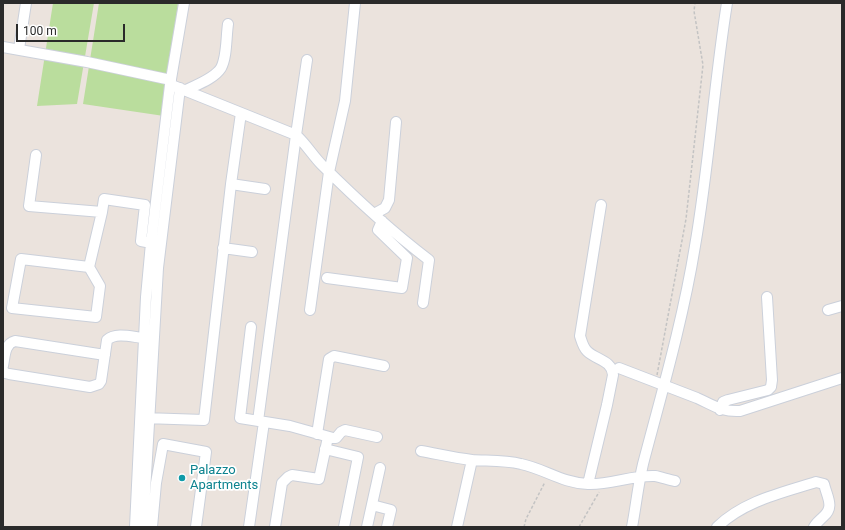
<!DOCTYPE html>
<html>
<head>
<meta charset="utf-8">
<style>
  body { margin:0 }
  #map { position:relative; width:845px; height:530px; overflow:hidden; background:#ebe3dd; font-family:Roboto,sans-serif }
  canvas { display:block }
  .frame { position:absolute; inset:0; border:4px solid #2a2a2a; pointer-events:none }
  .scale { position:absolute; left:16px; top:24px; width:109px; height:18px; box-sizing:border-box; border:2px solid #2a2a2a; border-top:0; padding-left:5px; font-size:12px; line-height:14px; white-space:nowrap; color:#2a2a2a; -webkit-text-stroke:3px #fff; paint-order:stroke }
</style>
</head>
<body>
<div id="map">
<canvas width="845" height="530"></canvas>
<div class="frame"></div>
<div class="scale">100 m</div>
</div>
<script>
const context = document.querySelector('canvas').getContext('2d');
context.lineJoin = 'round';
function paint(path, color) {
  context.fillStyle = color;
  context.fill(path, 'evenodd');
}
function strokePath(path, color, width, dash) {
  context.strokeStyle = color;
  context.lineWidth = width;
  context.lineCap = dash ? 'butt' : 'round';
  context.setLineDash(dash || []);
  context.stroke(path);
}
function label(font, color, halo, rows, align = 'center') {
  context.font = font + ' Roboto,sans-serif';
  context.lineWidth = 3.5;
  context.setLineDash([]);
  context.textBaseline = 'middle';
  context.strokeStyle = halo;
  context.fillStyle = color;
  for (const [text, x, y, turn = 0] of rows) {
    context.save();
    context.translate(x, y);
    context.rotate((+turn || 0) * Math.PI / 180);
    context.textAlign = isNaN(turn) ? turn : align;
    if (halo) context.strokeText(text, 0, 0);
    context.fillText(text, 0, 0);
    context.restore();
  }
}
paint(new Path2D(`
  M 53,3 L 94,3 L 77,104 L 37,106 Z
  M 99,3 L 178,3 L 164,116 L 83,104 Z`), '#badd9d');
const minor = new Path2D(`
  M 3,47 L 87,62 L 171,80
  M 19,49 L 26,3
  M 174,86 L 296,135 C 306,144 313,156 322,165 C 356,199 391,231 429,260 L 423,303
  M 186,90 C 196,85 214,79 221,68 C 227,57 226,38 228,24
  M 36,155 L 29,206 L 102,212 L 104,199 L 145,205 L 141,241 L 157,244
  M 231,184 L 265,189
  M 374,214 L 385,208 L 389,200 L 396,122
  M 223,248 L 252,252
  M 89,267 L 100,286 L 96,317 L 12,308 L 21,259 L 89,267 L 102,212
  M 327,278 L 402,288 L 407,258 L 378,230 L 382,221
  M 310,310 L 329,172 L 345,101 L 355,3
  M 828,310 L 842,306
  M 251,327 L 240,418 L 290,426 L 333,438 L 336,438 L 341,432 L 345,430 L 377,437
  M 3,366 C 5,357 4,344 15,341 L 105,355
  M 619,368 C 645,378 671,388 697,398 C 713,405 721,412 740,411 L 842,378
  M 3,370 L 5,373 L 9,374 L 90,387 L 99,384 L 101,381 L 107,340 C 116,332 132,337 144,338
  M 720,410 L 723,402 L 728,400 L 768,390 L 771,387 L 772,380 L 767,297
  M 144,418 L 204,420 L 231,184 L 241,113
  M 258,421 L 296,135 L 307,60
  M 317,434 L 329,359 L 334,356 L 384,366
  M 325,449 L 358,457 L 344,527
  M 421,451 C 438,454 455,458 472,460 C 488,461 505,460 521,464 C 545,469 562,483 588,484 C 610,485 632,475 655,476 C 661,477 669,480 675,481
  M 588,484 L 607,405 L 613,375 C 612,360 596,360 587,351 C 583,347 582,342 580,336 L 601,205
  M 372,505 L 391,510 L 387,527
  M 135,527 L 146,297 L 151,243 L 170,85 L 184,3
  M 143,527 L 158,268 L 180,88
  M 152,527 L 156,483 L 163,444 L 206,452 L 196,527
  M 249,527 L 264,422
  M 275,527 L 282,483 L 288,477 L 292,475 L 319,479 L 328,437
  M 367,527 L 380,468
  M 457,527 L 472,460
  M 632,527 C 636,506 638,485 643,464 C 662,392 683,320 695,246 C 709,166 714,84 727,3
  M 717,527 C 744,501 781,493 816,482 L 824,484 C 827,497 835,507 823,517 C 819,521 816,523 814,527`);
strokePath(minor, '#cbd0da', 12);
strokePath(new Path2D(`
  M 657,375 L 686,219 L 703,65 L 694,11 L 695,3
  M 524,527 L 526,519 L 545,482
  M 579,527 L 599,492`), '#c3c3c3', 1.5, [3, 2]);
strokePath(minor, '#fff', 10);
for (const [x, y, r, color] of [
  [182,478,4,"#0f9aa8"]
]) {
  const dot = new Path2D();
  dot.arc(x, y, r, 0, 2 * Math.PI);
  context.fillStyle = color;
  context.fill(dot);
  strokePath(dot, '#fff', 1.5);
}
label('13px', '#0d838f', '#fff', [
  ["Palazzo",190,471],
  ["Apartments",190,486]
], 'left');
</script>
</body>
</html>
